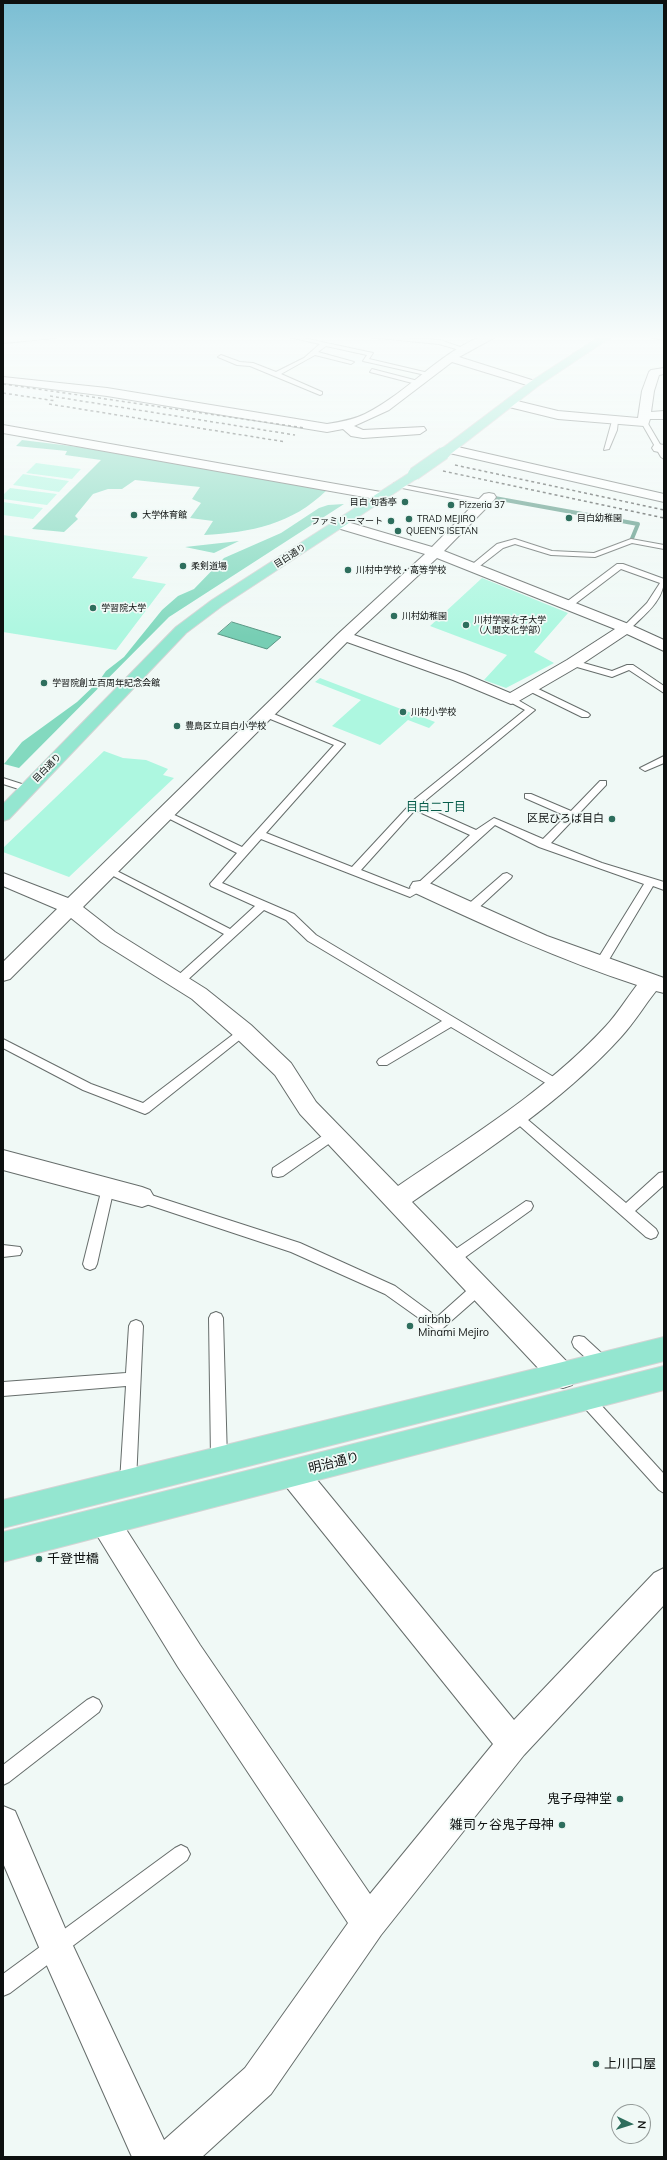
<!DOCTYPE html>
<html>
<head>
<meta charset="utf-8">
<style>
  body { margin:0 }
  #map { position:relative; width:667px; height:2160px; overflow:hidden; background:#f0f9f6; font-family:Mulish,sans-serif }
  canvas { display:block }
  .frame { position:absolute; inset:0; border:4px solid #0d100f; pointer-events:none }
  .north { position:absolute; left:611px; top:2104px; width:40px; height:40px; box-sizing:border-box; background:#f0f9f6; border:1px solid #959c9a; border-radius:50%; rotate:94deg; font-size:11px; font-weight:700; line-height:16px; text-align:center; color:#0d100f }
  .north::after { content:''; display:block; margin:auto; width:14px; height:18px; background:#2e6e5d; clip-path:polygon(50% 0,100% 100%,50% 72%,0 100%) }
</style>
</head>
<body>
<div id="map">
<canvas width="667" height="2160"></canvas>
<div class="frame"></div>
<div class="north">N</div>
</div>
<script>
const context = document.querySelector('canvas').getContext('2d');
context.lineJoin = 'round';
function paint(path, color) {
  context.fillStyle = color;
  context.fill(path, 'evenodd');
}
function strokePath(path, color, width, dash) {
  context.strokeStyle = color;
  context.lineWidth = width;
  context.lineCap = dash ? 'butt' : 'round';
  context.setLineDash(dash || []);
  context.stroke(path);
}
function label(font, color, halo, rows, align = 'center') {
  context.font = font + ' Mulish,"Noto Sans JP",sans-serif';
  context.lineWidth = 3.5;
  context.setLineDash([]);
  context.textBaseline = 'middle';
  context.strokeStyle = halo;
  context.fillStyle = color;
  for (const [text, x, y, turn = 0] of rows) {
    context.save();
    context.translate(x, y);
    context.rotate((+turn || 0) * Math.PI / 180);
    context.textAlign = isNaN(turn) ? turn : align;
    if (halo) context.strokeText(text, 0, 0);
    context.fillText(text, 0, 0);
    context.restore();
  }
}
paint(new Path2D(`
  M 36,463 L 81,469 L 72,479 L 26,473 Z
  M 23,474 L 69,481 L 59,492 L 13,485 Z
  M 10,488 L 57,494 L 47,505 L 3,499 L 3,495 Z
  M 3,502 L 43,508 L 33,519 L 3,515 Z
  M 3,535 L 148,557 L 132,578 L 166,584 L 116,650 L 3,632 Z
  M 482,578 L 568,613 L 534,652 L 554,663 L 506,688 L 484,680 L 507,655 L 430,626 Z
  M 320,678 L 435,722 L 429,728 L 408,720 L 380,745 L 332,726 L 361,700 L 315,682 Z
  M 104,751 L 123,758 L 146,760 L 168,769 L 163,775 L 174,778 L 69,877 L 3,852 L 3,848 Z`), '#adf7e0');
paint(new Path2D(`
  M 22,440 L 79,447 L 327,490 C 291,525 252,532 204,535 L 213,521 L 190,518 L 201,503 L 192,499 L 200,487 L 135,480 L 122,489 L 108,489 L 93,494 L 75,516 L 78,519 L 64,532 L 32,529 L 101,460 L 65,455 L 67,451 L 16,446 Z
  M 344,504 L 169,617 L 19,768 L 4,764 L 22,742 L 77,702 L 99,681 L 106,671 L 124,657 L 162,610 L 178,596 L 194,589 L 224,558 L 281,533 L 319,508 L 328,505 Z
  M 239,541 L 214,553 L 185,547 Z`), '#83d9bf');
const water = new Path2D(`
  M 232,622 L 281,637 L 267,649 L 218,634 Z`);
paint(water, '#77ceb4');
strokePath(water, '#579582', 1);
strokePath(new Path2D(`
  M 489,497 L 638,524 L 631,541`), '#579582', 4);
const lane = new Path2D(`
  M 289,335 L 373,353 L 369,359 L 433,374 L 430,376 L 363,361 L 367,355 L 326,346 L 318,352 L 354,362 L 351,364 L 315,355 L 281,374 L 322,392 L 322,394 L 320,395 L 250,366 L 237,365 L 218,357 L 221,355 L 240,362 L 253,363 L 276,372 L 304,358 L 320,344 L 289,337 Z
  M 347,335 L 440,340 L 466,349 L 463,351 L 439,344 Z
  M 372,369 L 422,382 L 423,383 L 420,385 L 370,372 Z
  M 615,419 L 618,421 L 617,430 L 609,449 L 604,450 L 612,421 Z
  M 644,420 L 647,422 L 664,451 L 664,459 L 661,457 L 641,422 Z
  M 394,483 L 483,500 L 487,502 L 483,504 L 397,487 L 393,485 Z
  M 515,539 L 552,551 L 594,553 L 631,539 L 664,545 L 664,549 L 632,543 L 595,557 L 551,555 L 515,544 L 503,548 L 476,569 L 469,567 L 497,544 Z
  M 617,564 L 623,564 L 664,579 C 664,601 644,615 629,630 L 622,628 L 647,603 L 660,583 L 621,569 L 571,607 L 565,607 L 565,603 Z
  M 573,660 L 612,671 L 627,665 L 633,665 L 664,686 L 664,693 L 629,670 L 612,677 L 570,665 L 570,661 Z
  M 530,685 L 588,713 L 590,715 L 588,717 L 582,717 L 527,690 L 527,686 Z
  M 511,696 L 535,710 L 420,805 L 476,830 L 494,818 L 543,839 L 566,816 L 525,798 L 525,794 L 531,794 L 571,811 L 600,781 L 606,781 L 606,785 L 551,843 L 602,863 L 664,882 L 664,890 L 653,886 L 604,968 L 600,969 L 594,965 L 644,884 L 539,847 L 495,825 L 424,889 L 410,897 L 261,839 L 222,883 L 294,914 L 316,935 L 562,1082 L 564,1085 L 562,1088 L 554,1088 L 451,1027 L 387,1065 L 379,1065 L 377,1062 L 379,1059 L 442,1021 L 308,941 L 286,920 L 264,910 L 183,984 L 175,984 L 173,981 L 175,978 L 224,934 L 102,870 L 107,867 L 111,868 L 230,929 L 255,906 L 211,886 L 210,884 L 237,853 L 160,814 L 165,811 L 168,812 L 242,847 L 334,745 L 263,716 L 263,712 L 269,712 L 345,744 L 266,833 L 352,867 L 415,799 L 525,710 L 508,701 L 507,699 ZM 415,810 L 470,835 L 416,885 L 409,889 L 361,870 Z
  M 664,756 L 664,763 L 645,771 L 640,768 Z
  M 3,778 L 31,787 L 33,789 L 28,792 L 3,784 Z
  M 507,873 L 512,876 L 511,878 L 473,913 L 465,913 L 464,910 L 465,907 L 503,874 Z
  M 243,1027 L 247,1028 L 249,1031 L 247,1034 L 149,1112 L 145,1114 L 83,1090 L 3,1048 L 3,1039 L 91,1084 L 143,1103 Z
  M 517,1112 L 521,1114 L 626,1203 L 659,1173 L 664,1172 L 664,1185 L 635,1211 L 656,1229 L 658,1233 L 656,1237 L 651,1239 L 646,1237 L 513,1120 L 511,1117 L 513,1114 Z
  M 333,1129 L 337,1130 L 339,1134 L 337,1138 L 283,1176 L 278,1177 L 273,1176 L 272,1172 L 273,1168 Z
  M 108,1183 L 113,1184 L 114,1188 L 97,1264 L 95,1268 L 90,1270 L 85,1268 L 83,1264 L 103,1184 Z
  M 142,1192 L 300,1243 L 395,1286 L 437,1317 L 474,1284 L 479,1282 L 484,1284 L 486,1288 L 484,1292 L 442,1329 L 437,1331 L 385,1294 L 291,1252 L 137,1201 L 136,1197 L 137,1193 Z
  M 526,1201 L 531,1202 L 533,1206 L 531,1210 L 457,1263 L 452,1265 L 447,1263 L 445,1259 L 447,1255 Z
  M 3,1245 L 20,1247 L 22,1251 L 20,1255 L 3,1257 Z
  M 216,1312 L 221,1314 L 223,1318 L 227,1459 L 224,1464 L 219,1466 L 214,1464 L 211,1459 L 209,1318 L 211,1314 Z
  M 136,1320 L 141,1322 L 143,1326 L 136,1482 L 133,1487 L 128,1490 L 123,1487 L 120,1482 L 126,1386 L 3,1396 L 3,1382 L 126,1373 L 129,1326 L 131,1322 Z
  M 579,1336 L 584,1337 L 609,1360 L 611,1365 L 609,1370 L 604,1372 L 599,1370 L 574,1347 L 572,1342 L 574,1337 Z
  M 586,1392 L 591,1394 L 664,1474 L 664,1493 L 659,1490 L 581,1404 L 579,1399 L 581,1394 Z
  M 93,1697 L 99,1700 L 102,1706 L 99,1712 L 9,1782 L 3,1785 L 3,1765 L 87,1700 Z
  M 181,1845 L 187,1848 L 190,1854 L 187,1860 L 10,1993 L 3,1996 L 3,1974 L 175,1848 Z`);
const street = new Path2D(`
  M 24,335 L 61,335 L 56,338 L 3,343 L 3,337 Z
  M 485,335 L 499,335 L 459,357 L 538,382 L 540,384 L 534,387 L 530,386 L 452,362 L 389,410 L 354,426 L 363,430 L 424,427 L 426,430 L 420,434 L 363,438 L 351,436 L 343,429 L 327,432 L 107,396 L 3,383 L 3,377 L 107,388 L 327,424 C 340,422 353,420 365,414 C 409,392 439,352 485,335 Z
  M 648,335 L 664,335 L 664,340 L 649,337 Z
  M 664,368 L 664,374 L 659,375 L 654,391 L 651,412 L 664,411 L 664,419 L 650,419 L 648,425 L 644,426 L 558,419 L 505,406 L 503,403 L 509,399 L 558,411 L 638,418 L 642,391 L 649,372 L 651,370 Z
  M 658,444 L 664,445 L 664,453 L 654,451 L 652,448 L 654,445 Z
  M 449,445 L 664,494 L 664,502 L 445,452 L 443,449 Z
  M 489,493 L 494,494 L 496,497 L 494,500 L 444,551 L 631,625 L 664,640 L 664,651 L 627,634 L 579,666 L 517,702 L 511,704 L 453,680 L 347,642 L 83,907 L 115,932 L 206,989 L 251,1025 L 291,1063 L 316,1102 L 398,1186 C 470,1137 546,1091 606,1026 C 618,1013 627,998 637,985 C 560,960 486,926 413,892 L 410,887 L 413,882 L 420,881 L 427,882 L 547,936 L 664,978 L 664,993 L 656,991 C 644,1006 634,1023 621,1037 C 561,1103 485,1151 412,1202 L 572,1367 L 576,1376 L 572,1385 L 563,1388 L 554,1385 L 300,1114 L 275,1075 L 235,1037 L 192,999 L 101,942 L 71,918 L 10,979 L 3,981 L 3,962 L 57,909 L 3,886 L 3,873 L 68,898 L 339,633 L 425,554 L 334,527 L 332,524 L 334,521 L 344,521 L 432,547 L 484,494 ZM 437,558 L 615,629 L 567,660 L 510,693 L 465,674 L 354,635 Z
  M 3,1150 L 142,1187 L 150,1190 L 154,1197 L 150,1204 L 142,1207 L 3,1170 Z
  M 294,1460 L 304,1464 L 514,1720 L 654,1573 L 664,1568 L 664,1605 L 524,1755 L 381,1935 L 271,2094 L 202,2157 L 132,2157 L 44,1959 L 3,1863 L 3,1806 L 15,1811 L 68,1935 L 164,2140 L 245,2068 L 348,1923 L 178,1667 L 95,1532 L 91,1522 L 95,1512 L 105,1508 L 115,1512 L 200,1645 L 370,1894 L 493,1744 L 284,1484 L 280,1474 L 284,1464 Z`);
const secondary = new Path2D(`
  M 3,425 L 381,492 L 388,496 L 381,500 L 3,433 Z`);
const primary = new Path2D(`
  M 602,335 L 614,335 L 538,386 L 448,456 L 440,456 L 438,453 L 440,450 L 530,382 Z
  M 414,470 L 420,474 L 419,477 L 222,606 L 186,633 L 9,819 L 3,821 L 3,804 L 176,627 L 212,600 Z
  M 664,1337 L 664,1361 L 3,1528 L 3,1500 Z
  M 664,1366 L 664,1390 L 3,1562 L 3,1532 Z`);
strokePath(lane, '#666d6b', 2);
strokePath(street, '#666d6b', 2);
strokePath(secondary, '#666d6b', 2);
strokePath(primary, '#d3d4d4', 2);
paint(lane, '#fff');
paint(street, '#fff');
paint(secondary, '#fff');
paint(primary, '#94e6d0');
strokePath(new Path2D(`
  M 3,384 L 305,428
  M 3,393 L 56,401
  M 50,396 L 295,435
  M 49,404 L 286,442
  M 455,465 L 664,510
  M 443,471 L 664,518`), '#404543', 1.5, [3, 3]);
const primaryBridge = new Path2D(`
  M 414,474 L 444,453`);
strokePath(primaryBridge, '#d3d4d4', 14, []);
strokePath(primaryBridge, '#94e6d0', 12);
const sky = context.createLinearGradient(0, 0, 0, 637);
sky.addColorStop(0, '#7bbed3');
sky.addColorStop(0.53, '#f8fcfb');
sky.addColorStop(1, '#f8fcfb00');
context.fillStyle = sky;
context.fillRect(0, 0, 667, 637);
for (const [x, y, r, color] of [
  [405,502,4,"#2e6e5d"],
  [451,505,4,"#2e6e5d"],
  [134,515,4,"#2e6e5d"],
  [569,518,4,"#2e6e5d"],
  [409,519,4,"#2e6e5d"],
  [391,521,4,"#2e6e5d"],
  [398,531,4,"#2e6e5d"],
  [183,566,4,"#2e6e5d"],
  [348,570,4,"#2e6e5d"],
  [93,608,4,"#2e6e5d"],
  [394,616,4,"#2e6e5d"],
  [466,625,4,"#2e6e5d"],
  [44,683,4,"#2e6e5d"],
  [403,712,4,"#2e6e5d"],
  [177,726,4,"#2e6e5d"],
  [612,819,4,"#2e6e5d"],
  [410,1326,4,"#2e6e5d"],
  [39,1559,4,"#2e6e5d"],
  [620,1799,4,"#2e6e5d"],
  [562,1825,4,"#2e6e5d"],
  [596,2064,4,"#2e6e5d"]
]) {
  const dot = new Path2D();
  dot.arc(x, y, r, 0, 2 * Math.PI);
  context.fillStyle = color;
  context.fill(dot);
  strokePath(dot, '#f0f9f6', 1.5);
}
label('9px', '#0d100f', '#f0f9f6', [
  ["目白 旬香亭",397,502,"right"],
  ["Pizzeria 37",459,505],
  ["大学体育館",142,515],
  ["目白幼稚園",577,518],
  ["TRAD MEJIRO",417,519],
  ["ファミリーマート",383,521,"right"],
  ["QUEEN'S ISETAN",406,531],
  ["柔剣道場",191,566],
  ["川村中学校・高等学校",356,570],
  ["学習院大学",101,608],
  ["川村幼稚園",402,616],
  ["川村学園女子大学",474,620],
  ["（人間文化学部）",474,630],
  ["学習院創立百周年記念会館",52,683],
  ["川村小学校",411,712],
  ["豊島区立目白小学校",185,726]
], 'left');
label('9px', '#0d100f', '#f0f9f6', [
  ["目白通り",290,556,-33],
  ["目白通り",47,768,-46]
]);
label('11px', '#0d100f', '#f0f9f6', [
  ["区民ひろば目白",604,819],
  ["airbnb",418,1320,"left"],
  ["Minami Mejiro",418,1333,"left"]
], 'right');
label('12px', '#085d4b', '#f0f9f6', [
  ["目白二丁目",436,807]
]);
label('13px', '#0d100f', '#f0f9f6', [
  ["明治通り",334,1463,-14]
]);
label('13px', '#0d100f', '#f0f9f6', [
  ["千登世橋",47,1559],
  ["鬼子母神堂",612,1799,"right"],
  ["雑司ヶ谷鬼子母神",554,1825,"right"],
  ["上川口屋",604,2064]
], 'left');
</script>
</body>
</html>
